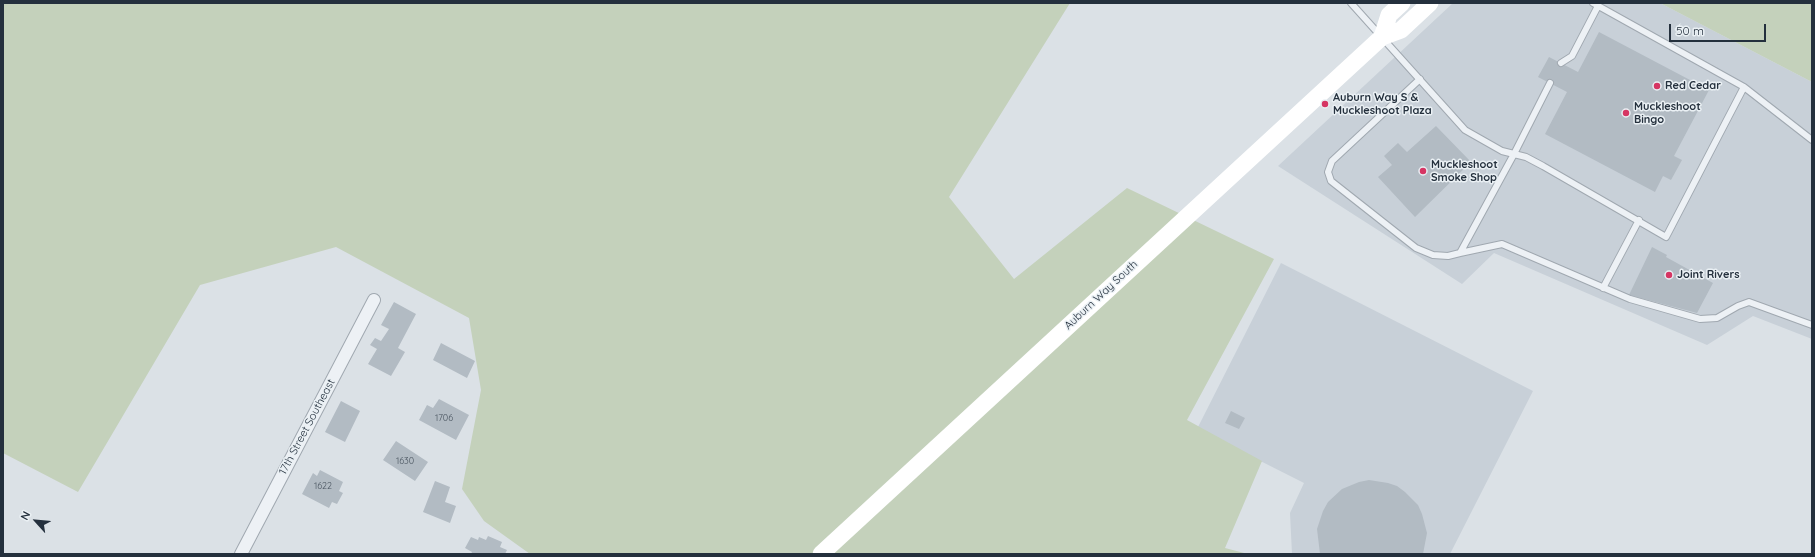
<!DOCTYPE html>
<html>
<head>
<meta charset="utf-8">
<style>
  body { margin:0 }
  #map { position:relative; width:1815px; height:557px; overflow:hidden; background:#dbe1e6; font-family:Quicksand,sans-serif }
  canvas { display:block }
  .frame { position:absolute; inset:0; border:4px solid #24303d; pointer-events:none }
  .north { position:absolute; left:16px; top:501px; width:40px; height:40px; -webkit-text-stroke:3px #eaf0f4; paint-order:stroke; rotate:297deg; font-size:11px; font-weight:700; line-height:16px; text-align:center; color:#24303d }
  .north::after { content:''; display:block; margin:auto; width:14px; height:18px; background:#24303d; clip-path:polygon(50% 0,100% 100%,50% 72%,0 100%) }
  .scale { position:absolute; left:1669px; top:24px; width:97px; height:18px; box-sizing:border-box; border:2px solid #24303d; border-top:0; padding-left:5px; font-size:12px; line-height:14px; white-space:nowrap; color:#24303d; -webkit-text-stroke:3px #eaf0f4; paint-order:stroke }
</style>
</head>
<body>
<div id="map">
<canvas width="1815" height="557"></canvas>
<div class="frame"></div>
<div class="north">N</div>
<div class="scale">50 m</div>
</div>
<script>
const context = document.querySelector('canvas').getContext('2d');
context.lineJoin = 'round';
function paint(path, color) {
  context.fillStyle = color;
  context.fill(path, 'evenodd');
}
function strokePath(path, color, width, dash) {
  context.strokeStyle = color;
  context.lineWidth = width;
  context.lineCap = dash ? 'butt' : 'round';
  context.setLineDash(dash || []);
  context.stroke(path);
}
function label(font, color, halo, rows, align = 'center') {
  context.font = font + ' Quicksand,sans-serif';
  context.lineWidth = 3;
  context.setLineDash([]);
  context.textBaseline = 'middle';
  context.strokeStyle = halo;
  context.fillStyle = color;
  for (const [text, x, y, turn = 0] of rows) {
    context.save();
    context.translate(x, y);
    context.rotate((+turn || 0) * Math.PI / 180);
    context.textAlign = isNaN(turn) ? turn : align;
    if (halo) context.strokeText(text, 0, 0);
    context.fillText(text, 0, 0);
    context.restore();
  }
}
paint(new Path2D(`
  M 1453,3 L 1660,3 L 1812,82 L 1812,339 L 1753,316 L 1707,345 L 1494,253 L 1462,284 L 1278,166 Z
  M 1281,263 L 1533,391 L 1450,554 L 1292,554 L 1290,513 L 1304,483 L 1197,429 Z`), '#c8d0d8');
paint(new Path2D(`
  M 3,3 L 1070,3 L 949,197 L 1014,279 L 1127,188 L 1274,259 L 1187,420 L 1262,461 L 1225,548 L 1248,554 L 530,554 L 484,521 L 462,489 L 481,390 L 469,318 L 336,247 L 200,285 L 78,492 L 3,453 Z
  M 1660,3 L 1812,3 L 1812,82 Z`), '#c4d1bb');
paint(new Path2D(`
  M 1599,32 L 1709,90 L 1674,156 L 1682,160 L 1671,180 L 1663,176 L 1655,192 L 1545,134 L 1567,92 L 1538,77 L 1549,57 L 1578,72 Z
  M 1436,126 L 1471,162 L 1415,217 L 1378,177 L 1392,165 L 1384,156 L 1398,143 L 1407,152 Z
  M 1652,247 L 1667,255 L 1666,257 L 1713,283 L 1697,313 L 1629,295 Z
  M 394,302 L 416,314 L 398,348 L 405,352 L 391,376 L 368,364 L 377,349 L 370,345 L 375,338 L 381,341 L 389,329 L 381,325 Z
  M 441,343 L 475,361 L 467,378 L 433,360 Z
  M 439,399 L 469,415 L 456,440 L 419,420 L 427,405 L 433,408 Z
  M 341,401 L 360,411 L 345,442 L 325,432 Z
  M 1231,411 L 1245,418 L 1239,429 L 1225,423 Z
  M 396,441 L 428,462 L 415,481 L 383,460 Z
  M 320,470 L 343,482 L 339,491 L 343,493 L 337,504 L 332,502 L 329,508 L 302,494 L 313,473 L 317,476 Z
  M 1369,480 L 1388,483 L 1397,486 L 1405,492 L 1418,505 L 1422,514 L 1427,533 L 1423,554 L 1320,554 L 1317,529 L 1323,511 L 1328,502 L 1342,489 L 1359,482 Z
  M 435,481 L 450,487 L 445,502 L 456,506 L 450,523 L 423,512 Z
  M 488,536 L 502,542 L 500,547 L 507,550 L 505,554 L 471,554 L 472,552 L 465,548 L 471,537 L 478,540 L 479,537 L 486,540 Z`), '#b2bbc3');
const service = new Path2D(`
  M 1351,3 L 1465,130 L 1502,151 L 1526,157 L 1543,166 L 1666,237 L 1744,87 L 1593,3
  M 1561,63 L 1572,56 L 1598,6
  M 1420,79 L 1332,161 L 1328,172 L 1331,181 L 1416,248 L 1433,255 L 1448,256 L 1460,253 L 1514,154 L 1550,83
  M 1744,87 L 1812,140
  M 1460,253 L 1502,244 L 1630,299 L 1700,319 L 1717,318 L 1738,306 L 1749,302 L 1812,325
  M 1603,288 L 1639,220`);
const minor = new Path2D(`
  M 241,554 L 374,300`);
strokePath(service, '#a0a8b0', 8);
strokePath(minor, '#a0a8b0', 14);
strokePath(service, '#edf1f5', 6);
strokePath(minor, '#edf1f5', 12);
strokePath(new Path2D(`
  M 1382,37 L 1389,15 L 1402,3
  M 821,554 L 1382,37 L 1401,30 L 1430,3`), '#fff', 17);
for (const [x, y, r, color] of [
  [1657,86,4,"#d63563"],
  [1325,104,4,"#d63563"],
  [1626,113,4,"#d63563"],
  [1423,171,4,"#d63563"],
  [1669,275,4,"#d63563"]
]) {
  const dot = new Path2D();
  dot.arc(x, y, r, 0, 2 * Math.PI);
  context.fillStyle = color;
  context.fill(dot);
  strokePath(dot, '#eaf0f4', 1.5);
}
label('9px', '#48535e', null, [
  ["1706",444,418],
  ["1630",405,461],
  ["1622",323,486]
]);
label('bold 11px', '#24303d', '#eaf0f4', [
  ["Red Cedar",1665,86],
  ["Auburn Way S &",1333,98],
  ["Muckleshoot Plaza",1333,111],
  ["Muckleshoot",1634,107],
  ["Bingo",1634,120],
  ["Muckleshoot",1431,165],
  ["Smoke Shop",1431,178],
  ["Joint Rivers",1677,275]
], 'left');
label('11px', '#24303d', '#eaf0f4', [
  ["Auburn Way South",1101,295,-43],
  ["17th Street Southeast",307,427,-62]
]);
</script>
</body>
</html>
